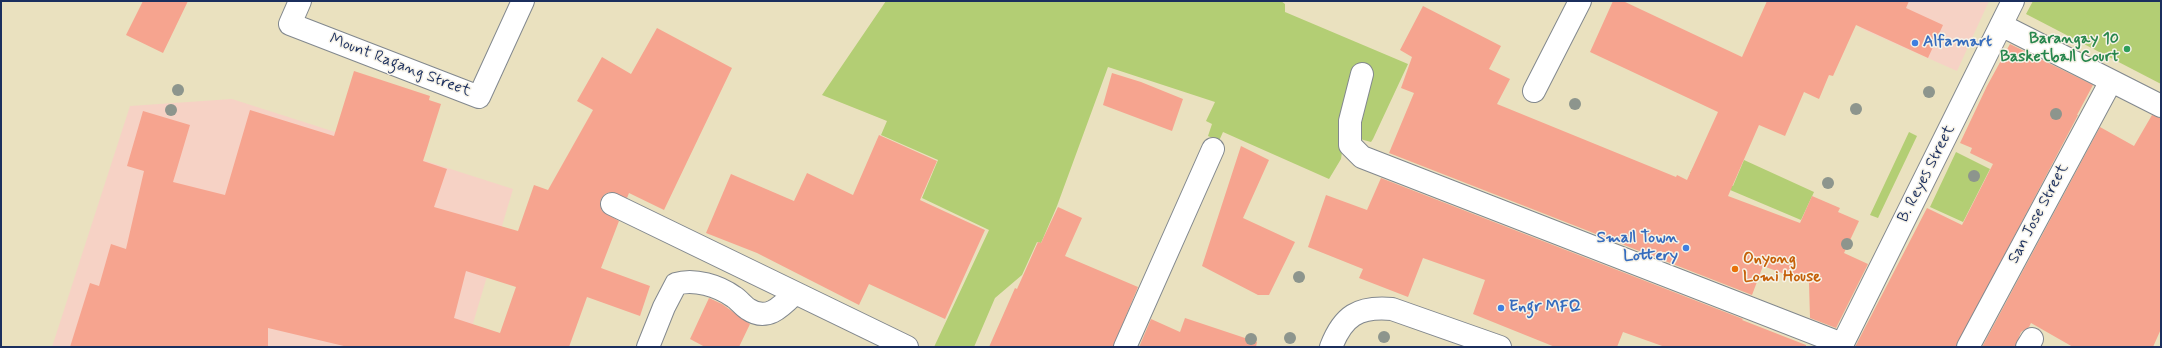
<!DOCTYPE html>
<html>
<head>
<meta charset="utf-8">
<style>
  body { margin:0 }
  #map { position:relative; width:2162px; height:348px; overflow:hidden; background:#eae1bf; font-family:Mynerve,sans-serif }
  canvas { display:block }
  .frame { position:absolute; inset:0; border:2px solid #1b2f5e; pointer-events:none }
</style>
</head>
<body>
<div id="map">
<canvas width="2162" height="348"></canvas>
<div class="frame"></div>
</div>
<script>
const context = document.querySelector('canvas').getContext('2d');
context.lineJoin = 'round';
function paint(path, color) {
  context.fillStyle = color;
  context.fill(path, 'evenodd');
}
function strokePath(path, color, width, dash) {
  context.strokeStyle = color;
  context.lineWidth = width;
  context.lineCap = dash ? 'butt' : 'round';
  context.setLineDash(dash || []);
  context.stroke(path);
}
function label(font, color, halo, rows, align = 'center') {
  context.font = font + ' Mynerve,sans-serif';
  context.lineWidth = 3;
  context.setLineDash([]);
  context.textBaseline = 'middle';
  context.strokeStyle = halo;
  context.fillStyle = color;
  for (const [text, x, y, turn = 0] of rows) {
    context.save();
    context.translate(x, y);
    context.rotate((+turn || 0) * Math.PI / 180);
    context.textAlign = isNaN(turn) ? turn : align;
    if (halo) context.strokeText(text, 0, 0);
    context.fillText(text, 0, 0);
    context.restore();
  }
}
paint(new Path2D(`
  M 1872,1 L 1989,1 L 1957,71 L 1860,28 Z
  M 232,99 L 513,189 L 466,347 L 52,347 L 130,106 Z`), '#f6d2c5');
paint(new Path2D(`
  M 886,1 L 1281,1 L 1285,4 L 1285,12 L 1408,64 L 1373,139 L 1371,142 L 1360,139 L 1343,145 L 1341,159 L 1329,179 L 1223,132 L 1219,141 L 1208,136 L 1212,124 L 1206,121 L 1215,102 L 1108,67 L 1057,206 L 1041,243 L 1037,242 L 1022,275 L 995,298 L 974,347 L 934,347 L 989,230 L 922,198 L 938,160 L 881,135 L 887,121 L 822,95 Z
  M 2033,1 L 2161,1 L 2161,84 L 2026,14 Z
  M 1909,132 L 1917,136 L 1878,218 L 1870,215 Z
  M 1956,152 L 1990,169 L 1963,222 L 1930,207 Z
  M 1744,160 L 1814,192 L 1801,220 L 1690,173 L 1693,168 L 1733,186 Z`), '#b3ce74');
paint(new Path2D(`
  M 143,1 L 188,1 L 163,53 L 126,35 Z
  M 1613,1 L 1623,1 L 1742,57 L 1767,1 L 1909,1 L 1906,8 L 1943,25 L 1928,58 L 1856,25 L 1833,76 L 1829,75 L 1819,99 L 1804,92 L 1785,136 L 1759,125 L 1728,196 L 1800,223 L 1812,196 L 1840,208 L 1838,212 L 1859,221 L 1844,253 L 1868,264 L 1836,328 L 1810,318 L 1809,283 L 1763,266 L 1752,295 L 1389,153 L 1414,93 L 1401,88 L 1412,57 L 1400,50 L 1423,6 L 1501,46 L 1489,69 L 1510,79 L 1497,104 L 1676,177 L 1677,175 L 1687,180 L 1718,112 L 1590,52 Z
  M 657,28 L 732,68 L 664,210 L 629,193 L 627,198 L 611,192 L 605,194 L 601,199 L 600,205 L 602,211 L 619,221 L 601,268 L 650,286 L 640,316 L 587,297 L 569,347 L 348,347 L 268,328 L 268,347 L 70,347 L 90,283 L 99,286 L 111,244 L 126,249 L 144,171 L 127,166 L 143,111 L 190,125 L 173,182 L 225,195 L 250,110 L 334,136 L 354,71 L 430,96 L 429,100 L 441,104 L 423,161 L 447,169 L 434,207 L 518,231 L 534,185 L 548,190 L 593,110 L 577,101 L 602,57 L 631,74 ZM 466,271 L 516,287 L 500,333 L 454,318 Z
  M 2010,44 L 2093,85 L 2077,115 L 2078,115 L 1956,347 L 1855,347 L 1927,208 L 1962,225 L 1993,164 L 1970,153 L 1972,148 L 1960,143 L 1987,86 Z
  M 1112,73 L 1141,82 L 1183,99 L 1172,131 L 1103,105 Z
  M 2152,115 L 2161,118 L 2161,329 L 2153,347 L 2073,347 L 2031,323 L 2029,327 L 2021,332 L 2015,347 L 1982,347 L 2100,127 L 2134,146 Z
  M 879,135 L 937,161 L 920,200 L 985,230 L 945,319 L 869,284 L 859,305 L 757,253 L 706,233 L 731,174 L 794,201 L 807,173 L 853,195 Z
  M 1241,146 L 1269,160 L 1243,218 L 1295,242 L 1269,295 L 1258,295 L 1202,266 Z
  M 1381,178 L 1743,319 L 1742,320 L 1806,345 L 1806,347 L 1665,347 L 1623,332 L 1617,347 L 1555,347 L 1473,314 L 1485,280 L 1423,258 L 1408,297 L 1359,278 L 1363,269 L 1308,247 L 1326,195 L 1367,210 Z
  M 1058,207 L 1082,218 L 1065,256 L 1138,287 L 1113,347 L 989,347 L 1015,288 L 1017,289 L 1038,242 L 1041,243 Z
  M 709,298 L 722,304 L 750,324 L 739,347 L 705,347 L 690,339 Z
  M 1185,318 L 1257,342 L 1256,347 L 1139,347 L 1151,319 L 1180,332 Z`), '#f6a48f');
const minor = new Path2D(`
  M 300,1 L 290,24 L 479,97 L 523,1
  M 2001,25 L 2161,106
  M 1362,74 L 1350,121 L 1350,145 L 1362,157 L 1842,344
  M 1534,91 L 1580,1
  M 612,204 L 907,347
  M 648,347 L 664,307 L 676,284 C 694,278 719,286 734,297 C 739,300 743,306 748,309 C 767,322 781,307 795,293
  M 1125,347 L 1213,149
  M 1331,347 C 1343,316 1358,306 1392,309 L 1500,347
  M 1841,347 L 2013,1
  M 1968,347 L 2111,81
  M 2027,347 L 2032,339`);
strokePath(minor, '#82888e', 24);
strokePath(minor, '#fff', 22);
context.fillStyle = '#8d958d';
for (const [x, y] of [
  [178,90],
  [1929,92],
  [1575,104],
  [1856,109],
  [171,110],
  [2056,114],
  [1974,176],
  [1828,183],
  [1847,244],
  [1299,277],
  [1384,337],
  [1290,338],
  [1251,339]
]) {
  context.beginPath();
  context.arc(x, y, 6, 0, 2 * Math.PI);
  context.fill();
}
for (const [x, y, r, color] of [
  [1915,43,4,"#3f7fe0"],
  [2127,49,4,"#2e9e5b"],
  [1686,248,4,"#3f7fe0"],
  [1735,269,4,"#e8710a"],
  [1501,308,4,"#3f7fe0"]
]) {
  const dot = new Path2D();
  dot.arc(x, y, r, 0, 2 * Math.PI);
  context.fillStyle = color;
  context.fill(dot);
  strokePath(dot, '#f7f3e8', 1.5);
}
label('bold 16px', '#27864d', '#f7f3e8', [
  ["Barangay 10",2119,40],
  ["Basketball Court",2119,58]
], 'right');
label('bold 16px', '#366cbe', '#f7f3e8', [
  ["Alfamart",1923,43],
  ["Small Town",1678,239,"right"],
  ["Lottery",1678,257,"right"],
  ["Engr MFQ",1509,308]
], 'left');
label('16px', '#1b2f5e', '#f7f3e8', [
  ["Mount Ragang Street",400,66,21],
  ["B. Reyes Street",1927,174,-63],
  ["San Jose Street",2039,214,-62]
]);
label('bold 16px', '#c56008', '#f7f3e8', [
  ["Onyong",1743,260],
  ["Lomi House",1743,278]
], 'left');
</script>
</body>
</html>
